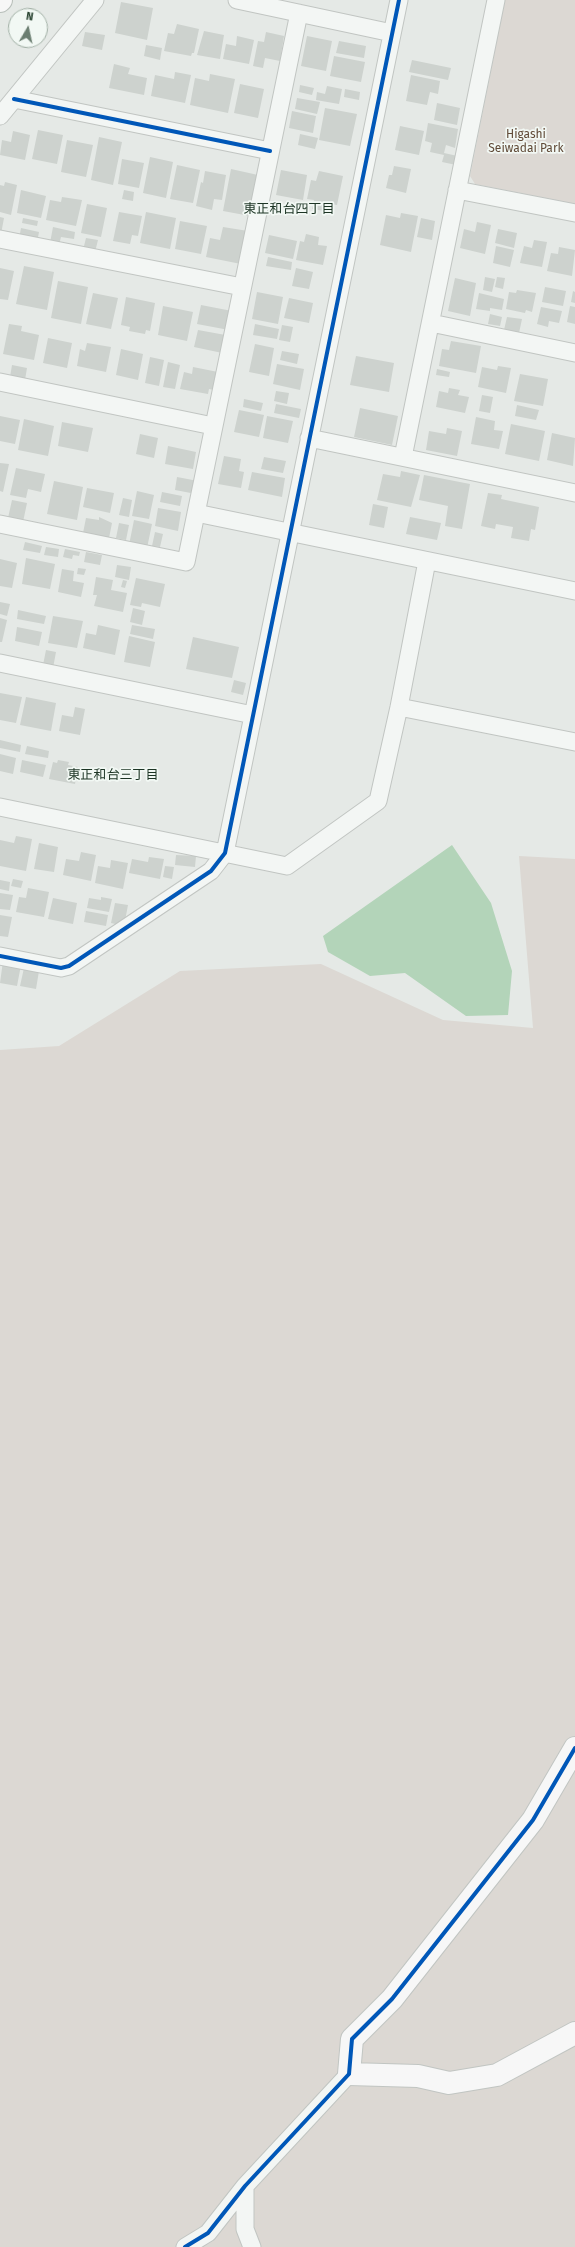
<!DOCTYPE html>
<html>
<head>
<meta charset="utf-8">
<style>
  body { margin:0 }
  #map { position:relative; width:575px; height:2247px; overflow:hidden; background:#e5e9e6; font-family:"Fira Sans",sans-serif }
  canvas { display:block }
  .north { position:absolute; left:8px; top:8px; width:40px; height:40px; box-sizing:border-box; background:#f2f8f4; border:1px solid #a2b0a6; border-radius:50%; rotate:9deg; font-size:11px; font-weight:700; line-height:16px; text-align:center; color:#2a4432 }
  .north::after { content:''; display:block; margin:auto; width:14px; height:18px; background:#6b7e71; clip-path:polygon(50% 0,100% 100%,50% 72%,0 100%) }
</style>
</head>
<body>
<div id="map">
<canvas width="575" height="2247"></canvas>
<div class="north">N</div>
</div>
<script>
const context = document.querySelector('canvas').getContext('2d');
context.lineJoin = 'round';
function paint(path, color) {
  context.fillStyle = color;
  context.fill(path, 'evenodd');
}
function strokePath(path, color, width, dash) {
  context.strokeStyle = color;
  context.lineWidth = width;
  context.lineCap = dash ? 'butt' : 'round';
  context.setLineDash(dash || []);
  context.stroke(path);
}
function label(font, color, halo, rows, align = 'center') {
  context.font = font + ' "Fira Sans","Noto Sans JP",sans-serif';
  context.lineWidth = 3.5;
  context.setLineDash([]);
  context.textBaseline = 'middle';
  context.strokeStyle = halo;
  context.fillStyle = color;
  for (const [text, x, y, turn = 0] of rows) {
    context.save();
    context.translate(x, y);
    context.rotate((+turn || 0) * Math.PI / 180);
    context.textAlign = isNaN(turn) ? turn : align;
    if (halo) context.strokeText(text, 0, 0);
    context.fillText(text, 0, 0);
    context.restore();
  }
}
paint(new Path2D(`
  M 505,0 L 575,0 L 575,204 L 475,184 L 470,176 Z
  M 519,856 L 575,859 L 575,2247 L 0,2247 L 0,1050 L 59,1046 L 180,971 L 321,964 L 443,1020 L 533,1028 Z`), '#dcd8d3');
paint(new Path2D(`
  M 452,845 L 491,903 L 512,971 L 508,1015 L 466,1016 L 405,973 L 370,976 L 328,952 L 323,936 Z`), '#b3d4b9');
paint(new Path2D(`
  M 121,2 L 153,8 L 147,40 L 115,33 Z
  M 177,24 L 199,29 L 194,53 L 192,53 L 191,56 L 164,51 L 168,33 L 174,34 Z
  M 204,31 L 224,35 L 220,59 L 197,55 Z
  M 85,32 L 105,35 L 102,50 L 82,46 Z
  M 266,32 L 284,36 L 280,61 L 265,58 L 263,68 L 253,66 L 258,41 L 264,42 Z
  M 237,36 L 254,40 L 249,64 L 223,59 L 226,44 L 236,46 Z
  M 307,36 L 332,41 L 326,71 L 301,66 Z
  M 339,41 L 366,46 L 364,58 L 336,53 Z
  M 146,45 L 162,48 L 160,60 L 144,56 Z
  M 334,56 L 365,62 L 361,82 L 330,76 Z
  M 412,60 L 451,68 L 448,80 L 409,72 Z
  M 114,64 L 130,68 L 128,74 L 147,78 L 144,95 L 109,88 Z
  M 175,72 L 191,75 L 185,103 L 151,96 L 155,75 L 174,79 Z
  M 210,74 L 235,79 L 228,113 L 190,105 L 195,78 L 209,81 Z
  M 411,75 L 440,81 L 438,94 L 430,92 L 427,105 L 406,101 Z
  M 240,84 L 264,89 L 258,118 L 234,113 Z
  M 300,85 L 314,88 L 312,95 L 299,92 Z
  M 327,86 L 342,89 L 339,104 L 316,100 L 317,92 L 325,94 Z
  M 345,89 L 360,92 L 359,100 L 344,97 Z
  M 297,98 L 320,102 L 317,114 L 295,109 Z
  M 437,103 L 460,108 L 457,125 L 434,120 Z
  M 325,108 L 357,114 L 350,146 L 319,140 Z
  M 292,111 L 316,116 L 313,133 L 289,128 Z
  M 428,123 L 458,129 L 455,148 L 446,145 L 444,153 L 462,157 L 461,166 L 442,162 L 444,155 L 430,152 L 432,143 L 425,141 Z
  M 400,126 L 424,131 L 419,155 L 395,150 Z
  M 38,130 L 63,135 L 57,164 L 32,159 Z
  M 13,131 L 30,135 L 25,160 L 0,155 L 2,140 L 11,142 Z
  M 300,134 L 318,138 L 315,149 L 298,145 Z
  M 99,137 L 122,142 L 113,185 L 91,180 Z
  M 67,140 L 93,145 L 86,177 L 61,172 Z
  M 150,157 L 173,162 L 166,198 L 143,193 Z
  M 122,159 L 144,163 L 139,188 L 118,184 Z
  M 177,165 L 200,170 L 193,203 L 170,199 Z
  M 394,166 L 411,169 L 406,193 L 386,188 L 389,175 L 392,175 Z
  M 231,169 L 258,175 L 250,216 L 223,211 Z
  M 281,170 L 307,175 L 303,200 L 276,195 Z
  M 205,171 L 226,175 L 222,200 L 214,199 L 212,210 L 196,206 L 201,182 L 203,183 Z
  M 319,171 L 343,176 L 337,205 L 327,203 L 325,211 L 312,209 L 314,200 L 307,199 L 311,180 L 316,181 Z
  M 5,182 L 17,185 L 11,215 L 0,212 L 0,185 L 4,186 Z
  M 21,190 L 46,196 L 41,218 L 17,213 Z
  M 124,190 L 134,192 L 133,201 L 122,199 Z
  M 62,197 L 82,200 L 76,226 L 46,220 L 50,200 L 61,202 Z
  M 87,204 L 107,208 L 101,237 L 81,233 Z
  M 119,212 L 142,216 L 138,236 L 132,235 L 130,244 L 113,241 Z
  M 146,212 L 176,218 L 170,249 L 140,243 Z
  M 401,213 L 418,216 L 411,252 L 380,245 L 386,215 L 400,218 Z
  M 0,217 L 4,218 L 1,234 L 0,234 Z
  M 23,218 L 38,221 L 37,226 L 22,223 Z
  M 421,218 L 435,221 L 432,240 L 417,237 Z
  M 180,221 L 207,226 L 201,254 L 175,249 Z
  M 477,222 L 491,225 L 485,254 L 460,248 L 464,229 L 475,232 Z
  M 53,227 L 75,232 L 74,239 L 61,237 L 59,245 L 50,243 Z
  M 223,227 L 248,231 L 241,264 L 206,257 L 210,238 L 220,240 Z
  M 21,228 L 39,232 L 37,243 L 19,239 Z
  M 498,229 L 517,233 L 514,248 L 495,243 Z
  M 306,234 L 319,237 L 318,245 L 327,246 L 323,265 L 296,260 L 300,241 L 304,242 Z
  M 269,235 L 297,241 L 293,259 L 265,253 Z
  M 86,238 L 98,240 L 95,252 L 83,250 Z
  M 534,240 L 547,242 L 542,267 L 520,263 L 524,246 L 532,248 Z
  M 496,246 L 514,250 L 510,267 L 493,263 Z
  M 559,247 L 575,250 L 572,276 L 547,271 L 551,253 L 558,254 Z
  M 268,257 L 292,262 L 291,270 L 266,266 Z
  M 24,266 L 54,272 L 47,310 L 16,304 Z
  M 0,268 L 14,271 L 8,300 L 0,299 Z
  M 296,268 L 313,272 L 309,289 L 292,286 Z
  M 485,277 L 495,279 L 492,292 L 483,290 Z
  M 497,277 L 505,278 L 503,289 L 495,287 Z
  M 455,278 L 476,283 L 470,316 L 448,311 Z
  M 58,281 L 88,287 L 81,324 L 51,318 Z
  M 545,287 L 566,291 L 563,306 L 542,302 Z
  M 517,290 L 536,293 L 532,312 L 526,310 L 525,313 L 506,309 L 509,292 L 516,293 Z
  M 573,291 L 575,292 L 575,303 L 571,302 Z
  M 257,292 L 283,297 L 278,324 L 252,319 Z
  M 93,293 L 118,298 L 111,329 L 86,324 Z
  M 479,293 L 504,299 L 502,310 L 490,308 L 490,311 L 476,309 Z
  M 126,297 L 155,303 L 150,331 L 146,330 L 145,334 L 129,331 L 130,327 L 121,325 Z
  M 289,298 L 313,303 L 309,323 L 284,318 Z
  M 201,305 L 232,311 L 229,330 L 197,324 Z
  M 163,306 L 193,312 L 187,341 L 158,335 Z
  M 570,306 L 575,307 L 575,324 L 567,322 Z
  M 541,307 L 562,311 L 559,323 L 549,321 L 548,327 L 537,324 Z
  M 490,314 L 502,317 L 500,326 L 488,324 Z
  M 507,317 L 522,319 L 519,333 L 504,330 Z
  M 9,324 L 22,326 L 21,331 L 39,335 L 34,360 L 3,354 Z
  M 255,324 L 279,329 L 277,339 L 253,335 Z
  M 282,325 L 293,327 L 290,342 L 279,340 Z
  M 198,330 L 231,336 L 227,354 L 194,347 Z
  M 48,338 L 72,343 L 67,368 L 43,363 Z
  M 451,341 L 481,346 L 476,373 L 439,366 L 442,349 L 449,350 Z
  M 87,343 L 111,347 L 106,372 L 77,366 L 80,349 L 85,351 Z
  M 255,344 L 274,348 L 269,376 L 249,372 Z
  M 121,349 L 143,354 L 138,380 L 116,375 Z
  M 282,351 L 299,354 L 297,364 L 280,360 Z
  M 356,356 L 394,363 L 389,392 L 350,385 Z
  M 150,357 L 164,360 L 159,386 L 145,383 Z
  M 168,362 L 180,365 L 175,389 L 163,387 Z
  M 277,364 L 304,369 L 300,390 L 273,384 Z
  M 12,365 L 27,368 L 25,380 L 10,377 Z
  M 498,366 L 511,368 L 506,393 L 478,387 L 482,367 L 497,370 Z
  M 193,367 L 218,372 L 214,390 L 209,389 L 208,394 L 180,389 L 184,372 L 192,374 Z
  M 437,369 L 450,372 L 449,377 L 436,375 Z
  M 520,374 L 548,379 L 543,406 L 514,401 Z
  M 449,388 L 460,390 L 458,395 L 469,397 L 465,413 L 436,407 L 439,391 L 448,393 Z
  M 276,391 L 289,393 L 287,404 L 274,401 Z
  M 482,395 L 493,397 L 490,413 L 479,411 Z
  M 244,399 L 263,403 L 261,411 L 243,407 Z
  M 276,404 L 301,409 L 299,418 L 274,413 Z
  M 517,405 L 539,410 L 536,420 L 515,416 Z
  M 360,408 L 398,416 L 392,445 L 354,437 Z
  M 239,410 L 264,415 L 259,437 L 234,432 Z
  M 0,416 L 20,420 L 15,444 L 0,441 Z
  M 267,416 L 293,421 L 288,443 L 263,438 Z
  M 476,417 L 495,421 L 494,430 L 503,431 L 499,449 L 471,444 Z
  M 24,419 L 54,426 L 48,456 L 18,450 Z
  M 62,422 L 93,428 L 88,452 L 58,446 Z
  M 511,424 L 545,431 L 539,461 L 505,454 Z
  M 447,428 L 462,431 L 457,456 L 426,450 L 429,431 L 446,434 Z
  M 552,433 L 575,438 L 573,466 L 547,460 Z
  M 140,434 L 158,438 L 154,458 L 136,454 Z
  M 168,446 L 196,452 L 193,469 L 165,464 Z
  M 224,456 L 241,459 L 239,471 L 244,472 L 241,488 L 218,484 Z
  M 264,457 L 286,461 L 283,473 L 261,469 Z
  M 0,463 L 9,464 L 3,492 L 0,491 Z
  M 16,468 L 45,474 L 41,492 L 28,489 L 26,498 L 10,495 Z
  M 401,471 L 420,475 L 411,507 L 377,500 L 383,474 L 400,477 Z
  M 252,472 L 285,478 L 282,497 L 248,490 Z
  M 424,475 L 470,484 L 462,529 L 445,526 L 448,506 L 419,500 Z
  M 177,477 L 198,481 L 196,494 L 175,490 Z
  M 54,481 L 83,487 L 77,520 L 47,514 Z
  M 87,488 L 114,493 L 110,513 L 83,507 Z
  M 137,491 L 154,495 L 149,519 L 132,516 Z
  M 162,492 L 182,496 L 180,506 L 160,502 Z
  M 488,493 L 502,495 L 501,499 L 539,507 L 535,530 L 531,529 L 529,541 L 511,538 L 513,527 L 496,524 L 495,529 L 481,526 Z
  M 123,498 L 132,500 L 129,517 L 119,515 Z
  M 12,500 L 27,503 L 23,522 L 8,518 Z
  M 373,504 L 388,507 L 384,528 L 369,525 Z
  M 158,508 L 181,512 L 178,531 L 155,526 Z
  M 99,517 L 112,523 L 109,538 L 83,533 L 86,518 L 99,520 Z
  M 410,517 L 441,523 L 437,540 L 406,534 Z
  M 134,520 L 152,524 L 147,548 L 129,545 Z
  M 119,523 L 129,525 L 126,540 L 116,538 Z
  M 155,532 L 163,534 L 160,547 L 152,546 Z
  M 25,542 L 42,546 L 40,553 L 23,550 Z
  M 46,547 L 59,549 L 58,557 L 44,555 Z
  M 65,549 L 80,552 L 79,556 L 73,555 L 72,559 L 63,557 Z
  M 86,552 L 102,555 L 100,565 L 84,562 Z
  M 26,558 L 55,564 L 50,589 L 22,584 Z
  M 0,559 L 17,563 L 12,588 L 0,586 Z
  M 117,565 L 131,567 L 129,580 L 115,577 Z
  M 78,568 L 86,569 L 84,575 L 77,574 Z
  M 62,569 L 74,571 L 73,581 L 84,583 L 81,597 L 58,592 Z
  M 96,577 L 113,580 L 111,590 L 127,593 L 123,612 L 94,606 L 97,595 L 93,595 Z
  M 136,578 L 165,584 L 160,607 L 142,603 L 141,607 L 130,605 Z
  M 123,580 L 127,581 L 125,588 L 121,587 Z
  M 0,602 L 10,604 L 7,616 L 0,614 Z
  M 133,608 L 145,611 L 142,625 L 130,622 Z
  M 18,610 L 46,616 L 44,624 L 17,619 Z
  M 53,616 L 83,621 L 77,648 L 48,643 Z
  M 0,618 L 7,620 L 2,642 L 0,642 Z
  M 98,625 L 120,630 L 115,655 L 83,648 L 86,633 L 96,635 Z
  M 132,625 L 155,629 L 153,639 L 130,634 Z
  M 17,627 L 42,632 L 39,646 L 15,641 Z
  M 129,636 L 155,642 L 150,667 L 124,662 Z
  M 193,637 L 239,647 L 232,678 L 186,669 Z
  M 46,650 L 56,652 L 53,668 L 43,665 Z
  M 234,680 L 246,683 L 243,695 L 231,692 Z
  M 0,693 L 22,697 L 16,723 L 0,720 Z
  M 26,697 L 56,703 L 51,731 L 20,725 Z
  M 75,707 L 85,709 L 80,735 L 59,731 L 62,715 L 73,717 Z
  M 0,740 L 21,745 L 20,752 L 0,748 Z
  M 27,746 L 49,751 L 48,758 L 25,754 Z
  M 0,754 L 16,758 L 13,774 L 0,771 Z
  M 22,760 L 46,765 L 43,777 L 20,772 Z
  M 58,760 L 69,762 L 68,765 L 78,767 L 75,784 L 49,779 L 53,762 L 57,763 Z
  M 16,836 L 32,839 L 26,871 L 0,866 L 0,840 L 14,843 Z
  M 39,843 L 58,847 L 54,872 L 34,869 Z
  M 81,852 L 96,855 L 91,881 L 63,875 L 66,859 L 79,861 Z
  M 176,855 L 196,856 L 195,867 L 175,865 Z
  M 149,857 L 164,859 L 160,879 L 129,873 L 132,859 L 148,862 Z
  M 111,860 L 128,863 L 123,889 L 95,883 L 98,866 L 110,868 Z
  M 165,866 L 174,867 L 172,879 L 163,877 Z
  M 13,879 L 23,881 L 21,888 L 11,886 Z
  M 0,880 L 10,882 L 9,891 L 0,889 Z
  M 28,888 L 49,892 L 44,917 L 16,912 L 19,897 L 26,898 Z
  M 0,893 L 13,895 L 10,910 L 0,909 Z
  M 101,897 L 112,899 L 109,912 L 87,908 L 89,898 L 101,900 Z
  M 53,898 L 77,903 L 73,924 L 48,919 Z
  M 115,903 L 128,905 L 124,926 L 111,923 Z
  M 86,911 L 108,915 L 106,926 L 84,922 Z
  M 0,915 L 12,917 L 8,937 L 0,936 Z
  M 3,961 L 21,965 L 17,986 L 0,983 Z
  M 24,968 L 39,971 L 36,989 L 20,986 Z`), '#cdd2ce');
const street = new Path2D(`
  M 237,0 L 392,33
  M 14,99 L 270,151
  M 0,116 L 95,0
  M 457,190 L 575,213
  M 0,239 L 242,287
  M 431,323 L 575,353
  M 0,382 L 213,426
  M 309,438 L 575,493
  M 403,457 L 496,0
  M 196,513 L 575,591
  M 0,524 L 186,562 L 299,13
  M 0,663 L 253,715
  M 399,707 L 575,742
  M 0,807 L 287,866 L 378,801 L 399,707 L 427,561
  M 0,956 L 61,968 L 69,966 L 211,871 L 225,853 L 399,0
  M 245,2186 L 245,2229 L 252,2247
  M 185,2247 L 208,2233 L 245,2186 L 349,2074`);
const secondary = new Path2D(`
  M 575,1748 L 533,1820 L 392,1999 L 352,2039 L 349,2074 L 418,2076 L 449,2083 L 497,2075 L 575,2033`);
const highway = new Path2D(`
  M 0,1 L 1,0`);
strokePath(street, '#c1c5c2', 19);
strokePath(secondary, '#c1c5c2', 24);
strokePath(highway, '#b7beb9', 24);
strokePath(street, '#f3f6f4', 17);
strokePath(secondary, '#f7f7f7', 22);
strokePath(highway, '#f7f7f7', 22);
strokePath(new Path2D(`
  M 14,99 L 270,151
  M 0,956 L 61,968 L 69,966 L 211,871 L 225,853 L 399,0
  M 185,2247 L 208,2233 L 245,2186 L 349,2074 L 352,2039 L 392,1999 L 533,1820 L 575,1748`), '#0057b8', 4);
label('12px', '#604a37', '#f2f8f4', [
  ["Higashi",526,135],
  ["Seiwadai Park",526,149]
]);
label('13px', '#1c3424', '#f2f8f4', [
  ["東正和台四丁目",289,209],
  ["東正和台三丁目",113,775]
]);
</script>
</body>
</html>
